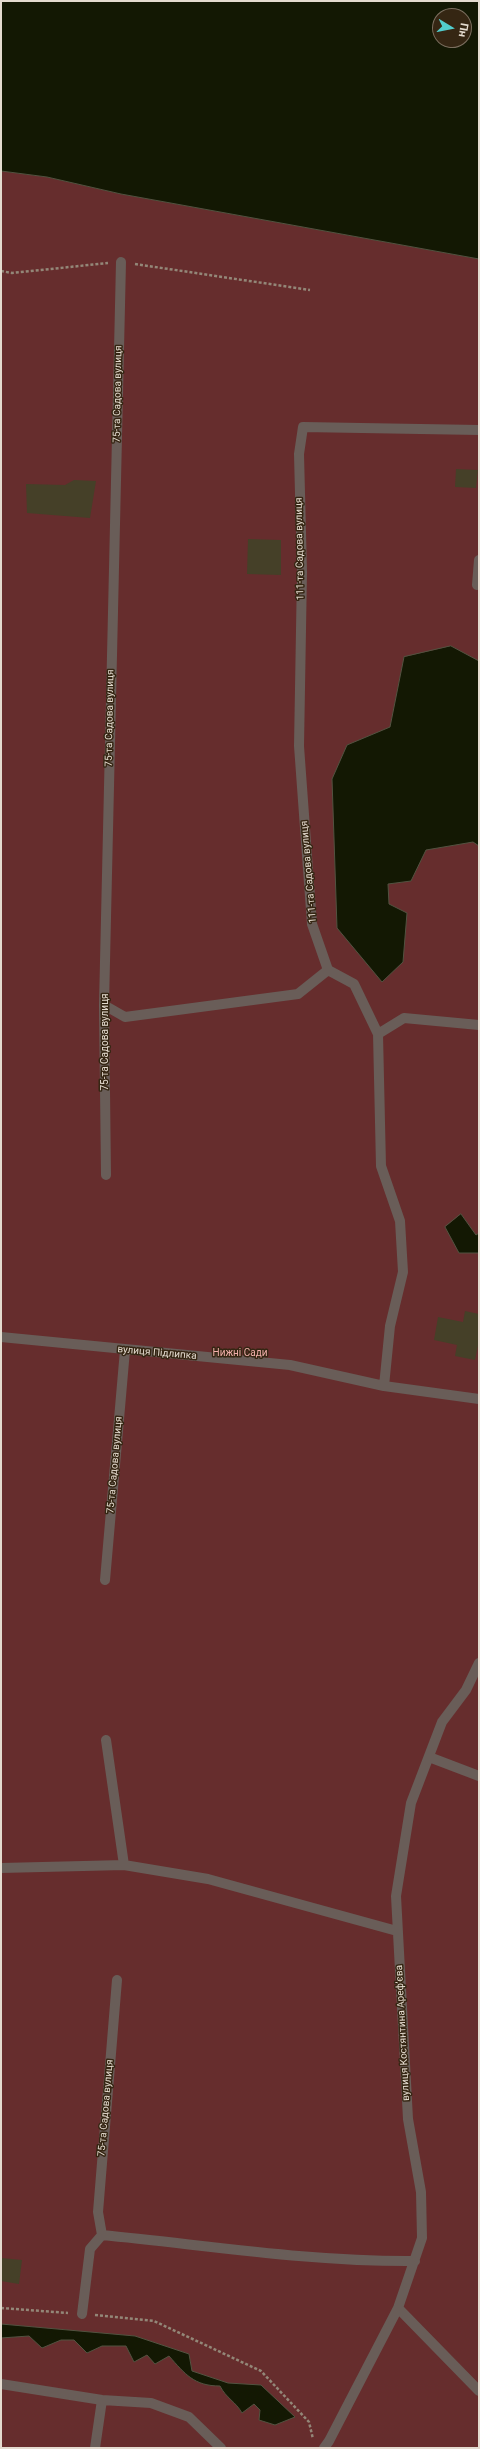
<!DOCTYPE html>
<html>
<head>
<meta charset="utf-8">
<style>
  body { margin:0 }
  #map { position:relative; width:480px; height:2449px; overflow:hidden; background:#352613; font-family:Roboto,sans-serif }
  canvas { display:block }
  .frame { position:absolute; inset:0; border:2px solid #e4dbcf; pointer-events:none }
  .north { position:absolute; left:432px; top:8px; width:40px; height:40px; box-sizing:border-box; background:#352613; border:1px solid #7b6e5e; border-radius:50%; rotate:100deg; font-size:11px; font-weight:700; line-height:16px; text-align:center; color:#e4dbcf }
  .north::after { content:''; display:block; margin:auto; width:14px; height:18px; background:#52cdcd; clip-path:polygon(50% 0,100% 100%,50% 72%,0 100%) }
</style>
</head>
<body>
<div id="map">
<canvas width="480" height="2449"></canvas>
<div class="frame"></div>
<div class="north">Пн</div>
</div>
<script>
const context = document.querySelector('canvas').getContext('2d');
context.lineJoin = 'round';
function paint(path, color) {
  context.fillStyle = color;
  context.fill(path, 'evenodd');
}
function strokePath(path, color, width, dash) {
  context.strokeStyle = color;
  context.lineWidth = width;
  context.lineCap = dash ? 'butt' : 'round';
  context.setLineDash(dash || []);
  context.stroke(path);
}
function label(font, color, halo, rows, align = 'center') {
  context.font = font + ' Roboto,sans-serif';
  context.lineWidth = 3;
  context.setLineDash([]);
  context.textBaseline = 'middle';
  context.strokeStyle = halo;
  context.fillStyle = color;
  for (const [text, x, y, turn = 0] of rows) {
    context.save();
    context.translate(x, y);
    context.rotate((+turn || 0) * Math.PI / 180);
    context.textAlign = isNaN(turn) ? turn : align;
    if (halo) context.strokeText(text, 0, 0);
    context.fillText(text, 0, 0);
    context.restore();
  }
}
paint(new Path2D(`
  M 1,171 L 47,177 L 121,194 L 479,259 L 479,2448 L 1,2448 Z`), '#662d2d');
const water = new Path2D(`
  M 1,1 L 479,1 L 479,259 L 121,194 L 47,177 L 1,171 ZM 440,16 L 464,16 L 464,40 L 440,40 Z
  M 451,646 L 479,661 L 479,846 L 473,842 L 426,850 L 411,881 L 388,884 L 389,904 L 407,913 L 403,962 L 382,982 L 337,928 L 332,779 L 347,745 L 390,727 L 404,657 Z
  M 461,1214 L 476,1235 L 479,1233 L 479,1253 L 459,1253 L 445,1227 Z
  M 1,2324 L 135,2336 L 189,2354 L 192,2371 L 228,2383 L 261,2385 L 295,2417 L 275,2425 L 259,2420 L 260,2410 L 254,2404 L 242,2413 C 236,2402 226,2398 220,2386 C 194,2386 185,2374 169,2356 L 155,2364 L 147,2355 L 134,2362 L 126,2346 L 102,2346 L 87,2353 L 74,2340 L 61,2340 L 42,2348 L 29,2336 L 1,2338 Z`);
paint(water, '#131803');
strokePath(water, '#525240', 1);
paint(new Path2D(`
  M 456,469 L 478,470 L 476,488 L 455,487 Z
  M 74,480 L 96,481 L 90,518 L 27,513 L 26,484 L 65,485 Z
  M 248,539 L 281,540 L 281,575 L 247,574 Z
  M 465,1311 L 479,1314 L 479,1341 L 475,1360 L 455,1356 L 457,1345 L 434,1340 L 438,1317 L 463,1322 Z
  M 1,2258 L 22,2260 L 19,2284 L 1,2281 Z`), '#454028');
strokePath(new Path2D(`
  M 135,264 L 310,290
  M 1,271 L 12,273 L 108,263
  M 1,2308 L 68,2313
  M 95,2315 L 154,2321 L 261,2371 L 309,2422 L 313,2439`), '#938778', 2.5, [3, 2]);
strokePath(new Path2D(`
  M 477,585 L 479,560
  M 104,1005 L 125,1017 L 298,994 L 328,970
  M 378,1034 L 404,1018 L 479,1025
  M 106,1175 L 104,1005 L 121,262
  M 1,1337 L 290,1365 L 384,1386 L 479,1399
  M 384,1386 L 390,1326 L 403,1272 L 400,1221 L 381,1166 L 378,1034 L 354,984 L 328,970 L 312,924 L 299,746 L 302,572 L 299,454 L 303,427 L 479,430
  M 105,1580 L 125,1350
  M 106,1740 L 124,1865
  M 429,1757 L 479,1776
  M 1,1868 L 124,1865 L 208,1879 L 397,1931
  M 102,2235 C 206,2245 311,2262 415,2261
  M 102,2235 L 98,2212 L 117,1980
  M 398,2308 L 479,2391
  M 82,2314 L 90,2249 L 102,2235
  M 1,2384 L 102,2400 L 151,2403 L 189,2417 L 221,2448
  M 95,2448 L 102,2400
  M 324,2448 L 329,2441 L 398,2308 L 422,2238 L 421,2192 L 408,2119 L 396,1896 L 411,1803 L 442,1722 L 466,1690 L 479,1663`), '#695d58', 10);
label('10px', '#e4dbcf', '#352613', [
  ["75-та Садова вулиця",118,394,-89],
  ["111-та Садова вулиця",300,549,-91],
  ["75-та Садова вулиця",110,718,-89],
  ["111-та Садова вулиця",309,872,-95],
  ["75-та Садова вулиця",105,1042,-90],
  ["вулиця Підлипка",157,1353,5],
  ["75-та Садова вулиця",115,1465,-85],
  ["вулиця Костянтина Арефʼєва",403,2033,-93],
  ["75-та Садова вулиця",106,2108,-85]
]);
label('10px', '#f1afab', '#352613', [
  ["Нижні Сади",240,1353]
]);
</script>
</body>
</html>
